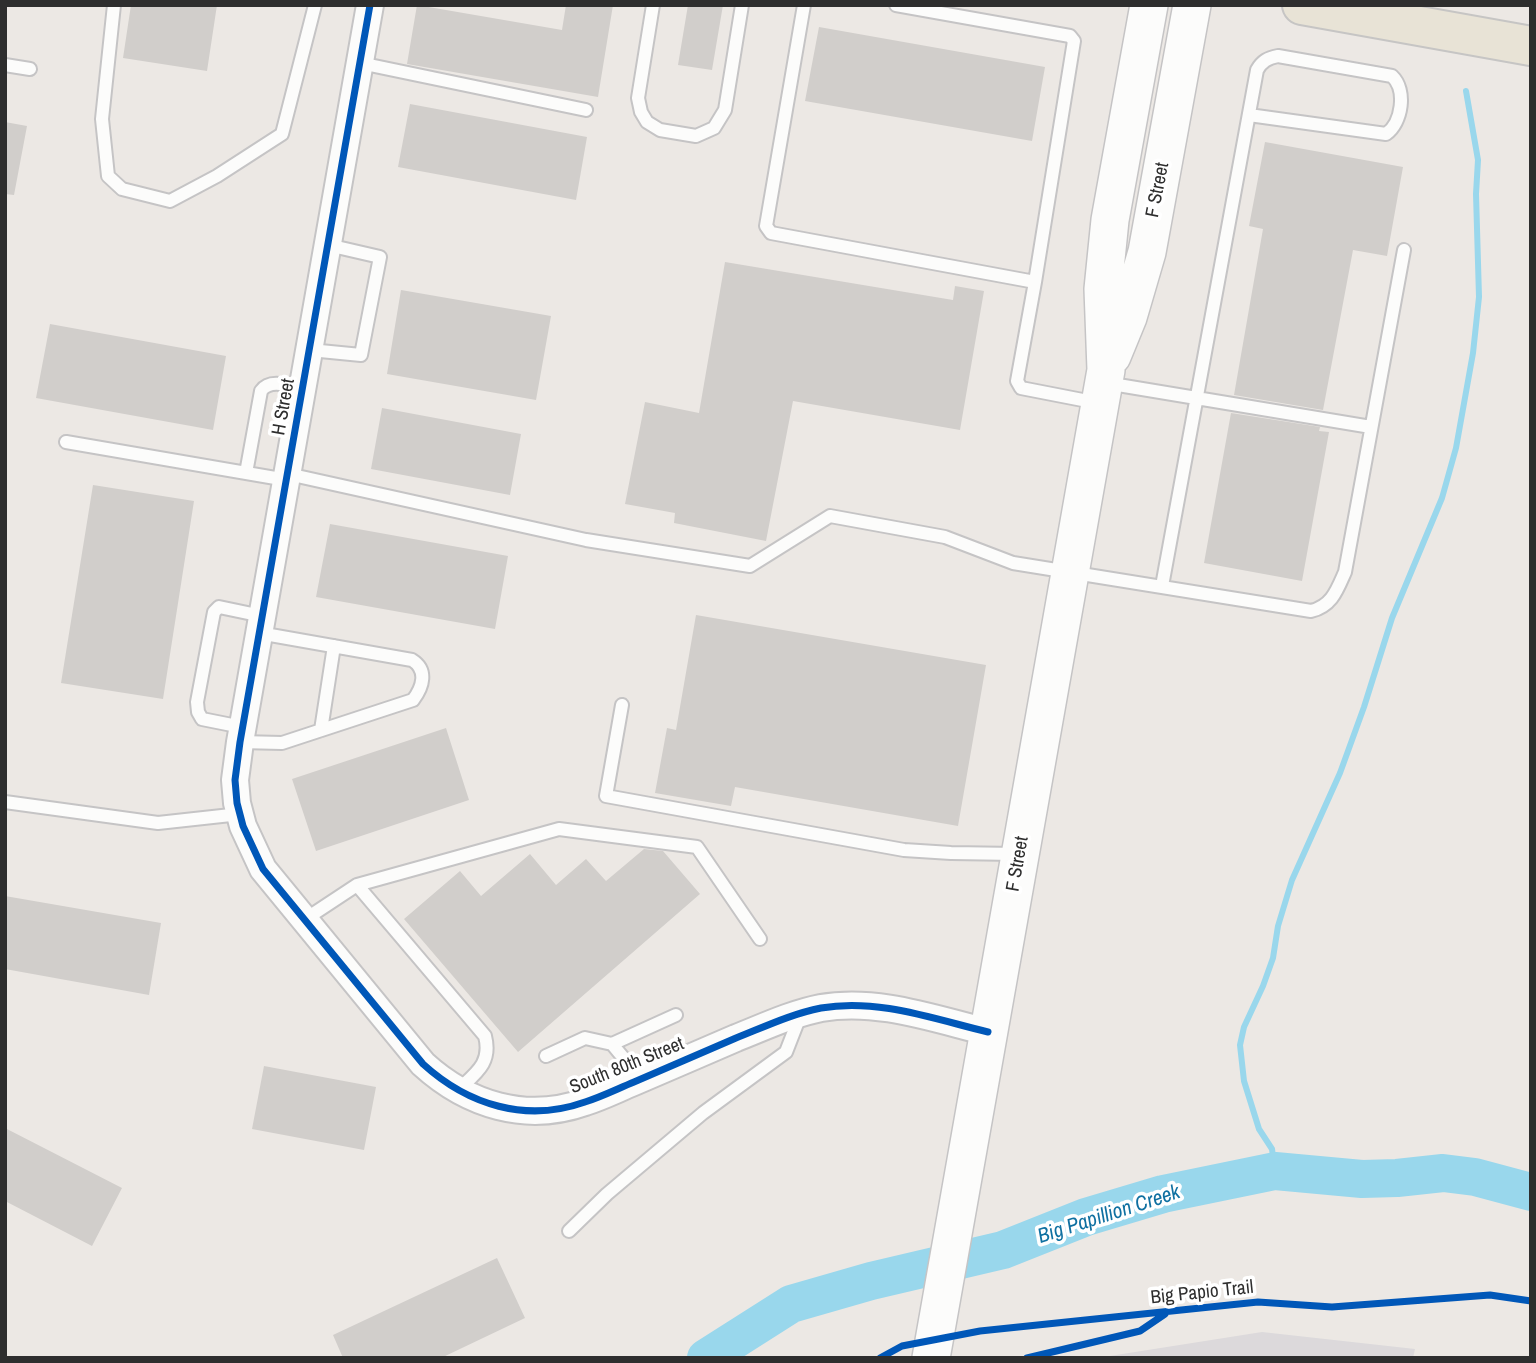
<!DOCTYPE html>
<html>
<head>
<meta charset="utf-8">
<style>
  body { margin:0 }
  #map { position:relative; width:1536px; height:1363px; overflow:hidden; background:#ece8e4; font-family:"Archivo Narrow",sans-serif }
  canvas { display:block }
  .frame { position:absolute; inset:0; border:7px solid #2e2e2e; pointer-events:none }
</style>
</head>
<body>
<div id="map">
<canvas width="1536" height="1363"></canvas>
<div class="frame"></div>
</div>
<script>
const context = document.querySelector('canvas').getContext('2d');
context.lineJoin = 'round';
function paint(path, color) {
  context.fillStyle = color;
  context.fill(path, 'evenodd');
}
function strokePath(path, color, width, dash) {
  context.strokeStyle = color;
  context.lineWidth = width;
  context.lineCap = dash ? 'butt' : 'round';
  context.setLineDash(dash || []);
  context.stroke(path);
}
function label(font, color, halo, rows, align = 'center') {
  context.font = font + ' "Archivo Narrow",sans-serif';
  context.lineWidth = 7;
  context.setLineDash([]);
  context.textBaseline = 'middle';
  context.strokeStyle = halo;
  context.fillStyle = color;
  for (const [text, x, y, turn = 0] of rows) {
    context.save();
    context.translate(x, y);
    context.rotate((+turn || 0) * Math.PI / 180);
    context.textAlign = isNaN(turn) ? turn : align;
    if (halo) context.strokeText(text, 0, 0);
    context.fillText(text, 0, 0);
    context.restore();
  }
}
paint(new Path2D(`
  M 1262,1332 L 1415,1349 L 1413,1358 L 1097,1358 Z`), '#dcd9db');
strokePath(new Path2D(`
  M 1275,1171 L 1272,1149 L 1259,1129 L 1244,1081 L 1240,1045 L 1244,1027 L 1263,986 L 1273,958 L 1278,926 L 1292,880 L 1340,773 L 1364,707 L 1392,618 L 1442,498 L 1456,448 L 1473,353 L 1479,297 L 1476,194 L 1478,160 L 1466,91`), '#99d7ec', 6);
strokePath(new Path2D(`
  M 706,1358 L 791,1304 L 871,1281 L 1003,1250 L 1086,1217 L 1163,1194 L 1275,1171 L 1362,1179 L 1397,1178 L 1443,1173 L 1475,1177 L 1531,1192`), '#99d7ec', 38);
paint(new Path2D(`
  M 131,5 L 217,5 L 207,71 L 123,58 Z
  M 417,5 L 562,30 L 566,5 L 613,5 L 598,97 L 407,64 Z
  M 688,5 L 723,5 L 712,70 L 678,65 Z
  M 819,27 L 1045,67 L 1032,141 L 805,101 Z
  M 410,104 L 587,137 L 576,200 L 398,167 Z
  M 5,122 L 27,126 L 14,195 L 5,194 Z
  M 1265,142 L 1403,167 L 1387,256 L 1353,250 L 1323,410 L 1234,395 L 1263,229 L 1249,226 Z
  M 725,262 L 953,300 L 955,286 L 984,291 L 960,430 L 793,401 L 766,541 L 674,523 L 675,513 L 625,504 L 645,402 L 699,413 Z
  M 401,290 L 551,316 L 536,400 L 387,374 Z
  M 50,324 L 226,356 L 213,430 L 36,398 Z
  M 382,408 L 521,434 L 510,495 L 371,469 Z
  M 1231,413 L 1320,427 L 1319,431 L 1329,432 L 1302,581 L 1204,563 Z
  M 93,485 L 194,501 L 163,699 L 61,683 Z
  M 330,524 L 508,556 L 495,629 L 316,597 Z
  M 696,615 L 986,665 L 958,826 L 735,787 L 731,806 L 655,793 L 667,728 L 676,730 Z
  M 446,728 L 469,800 L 316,851 L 292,779 Z
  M 644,849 L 663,851 L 700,894 L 518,1052 L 404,919 L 460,871 L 481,896 L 530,854 L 556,885 L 586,859 L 606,881 Z
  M 5,896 L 161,923 L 149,995 L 5,969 Z
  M 264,1066 L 376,1087 L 364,1150 L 252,1129 Z
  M 5,1128 L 122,1188 L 92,1246 L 5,1201 Z
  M 497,1258 L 525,1318 L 441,1358 L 343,1358 L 333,1335 Z`), '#d1cecb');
const lane = new Path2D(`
  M 114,5 L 102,119 L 108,176 L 122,189 L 170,201 L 217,176 L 282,134 L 315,5
  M 653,5 L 638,98 L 641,112 L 647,122 L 660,130 L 696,136 L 714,128 L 725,110 L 742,5
  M 804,5 L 766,226 L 771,233 L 1035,282 L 1017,381 L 1021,388 L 1098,403
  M 896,5 L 1070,36 L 1074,41 L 1035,282
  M 360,63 L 586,110
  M 5,65 L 30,69
  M 310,350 L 361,355 L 380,257 L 328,245
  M 1106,383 L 1371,427
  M 66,442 L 287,480
  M 246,473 L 261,391 C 270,378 289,386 303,389
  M 288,474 L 586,540 L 750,566 L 830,516 L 945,537 L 1013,563 L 1311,611 C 1332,606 1337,590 1345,572 L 1404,250
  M 1162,586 L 1257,70 C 1262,61 1268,58 1278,56 L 1392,76 C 1407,90 1402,123 1386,134 L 1249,115
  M 622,705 L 606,796 L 904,850 L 951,853 L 1016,854
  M 242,727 L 202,719 L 198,712 L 197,702 L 214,612 L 219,607 L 262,616
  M 321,730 L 334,646
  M 240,742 L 282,743 L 413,700 C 423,687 428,670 412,660 L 259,633
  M 5,802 L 158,823 L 240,814
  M 357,885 L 485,1036 C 492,1063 476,1073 458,1090
  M 304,920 L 357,885 L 559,829 L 697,847 L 760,939
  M 546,1056 L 585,1038 L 612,1044
  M 641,1079 L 612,1044 L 676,1015
  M 569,1231 L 607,1194 L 703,1113 L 786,1052 L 800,1016`);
const street = new Path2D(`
  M 370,5 L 240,742 L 235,780 L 237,803 L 243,826 L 263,869 L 423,1064 C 468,1105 526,1123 585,1102 C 601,1097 617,1089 634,1082 C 668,1067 702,1053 736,1038 C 764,1027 791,1014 821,1008 C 877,998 934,1019 988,1032`);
const secondary = new Path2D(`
  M 1112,356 L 1128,317 L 1147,252 L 1192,5
  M 931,1358 L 1106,370 L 1103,289 L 1110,220 L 1149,5`);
const primary = new Path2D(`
  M 1302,5 L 1531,46`);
strokePath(lane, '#c5c4c5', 16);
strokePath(street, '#c5c4c5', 30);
strokePath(secondary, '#c5c4c5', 40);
strokePath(primary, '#c6c5c4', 42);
strokePath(lane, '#fcfcfb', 12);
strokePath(street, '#fcfcfb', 26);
strokePath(secondary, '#fcfcfb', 37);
strokePath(primary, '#e8e3d6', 38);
strokePath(new Path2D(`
  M 370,5 L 240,742 L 235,780 L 237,803 L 243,826 L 263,869 L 423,1064 C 468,1105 526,1123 585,1102 C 601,1097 617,1089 634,1082 C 668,1067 702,1053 736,1038 C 764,1027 791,1014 821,1008 C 877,998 934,1019 988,1032
  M 880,1358 L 902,1346 L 980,1331 L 1258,1302 L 1332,1307 L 1490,1295 L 1531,1301
  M 1027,1358 L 1140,1331 L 1165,1314`), '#0057b8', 7);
label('19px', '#2e2e2e', '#fff', [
  ["F Street",1158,190,-79],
  ["H Street",284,407,-80],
  ["F Street",1018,864,-80],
  ["South 80th Street",627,1066,-22],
  ["Big Papio Trail",1202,1293,-6]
]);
label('italic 21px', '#0f70a1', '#fff', [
  ["Big Papillion Creek",1109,1215,-18]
]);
</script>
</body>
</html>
